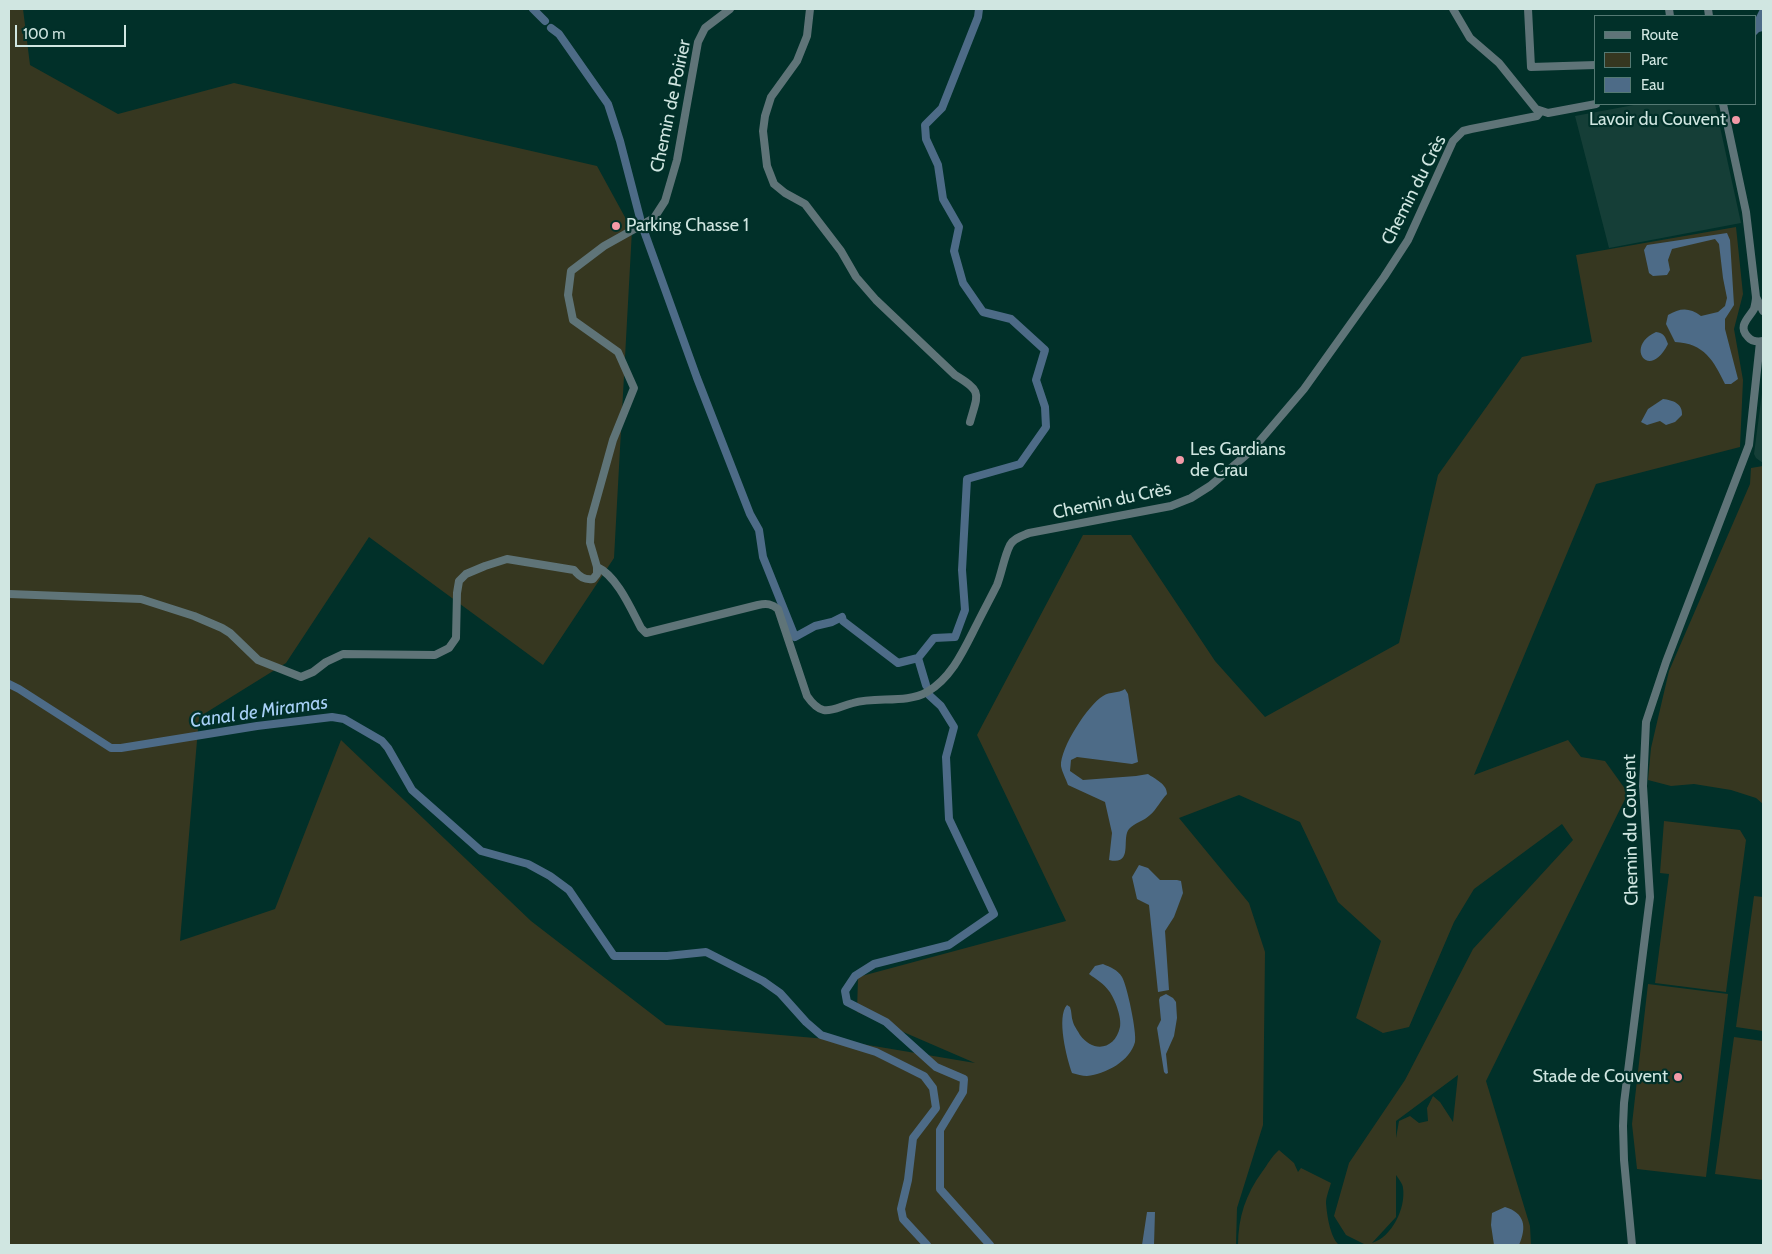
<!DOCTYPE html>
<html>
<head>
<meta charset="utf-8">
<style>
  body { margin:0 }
  #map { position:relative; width:1772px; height:1254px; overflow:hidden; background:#013029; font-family:Cabin,sans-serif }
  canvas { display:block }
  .frame { position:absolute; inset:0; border:10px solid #d0e6e1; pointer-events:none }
  .legend { position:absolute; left:1594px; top:15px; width:162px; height:90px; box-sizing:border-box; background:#013029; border:1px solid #547973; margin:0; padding:6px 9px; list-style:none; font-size:15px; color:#d0e6e1 }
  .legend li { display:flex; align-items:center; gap:10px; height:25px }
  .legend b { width:25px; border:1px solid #547973 }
  .scale { position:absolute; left:15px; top:25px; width:111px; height:22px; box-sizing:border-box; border:2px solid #d0e6e1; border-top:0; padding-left:6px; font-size:15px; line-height:18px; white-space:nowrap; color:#d0e6e1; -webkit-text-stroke:4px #013029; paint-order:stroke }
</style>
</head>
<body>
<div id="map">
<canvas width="1772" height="1254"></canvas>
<div class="frame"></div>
<ul class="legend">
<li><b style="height:6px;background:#5f7478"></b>Route</li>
<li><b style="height:14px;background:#363720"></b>Parc</li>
<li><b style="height:14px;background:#4d6b87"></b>Eau</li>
</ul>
<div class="scale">100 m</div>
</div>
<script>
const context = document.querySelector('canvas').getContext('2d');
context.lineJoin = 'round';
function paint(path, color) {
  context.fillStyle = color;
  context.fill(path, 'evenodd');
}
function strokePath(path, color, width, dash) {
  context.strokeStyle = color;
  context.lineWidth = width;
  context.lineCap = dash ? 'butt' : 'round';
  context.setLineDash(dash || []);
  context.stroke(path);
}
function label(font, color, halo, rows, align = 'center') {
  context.font = font + ' Cabin,sans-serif';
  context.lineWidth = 4.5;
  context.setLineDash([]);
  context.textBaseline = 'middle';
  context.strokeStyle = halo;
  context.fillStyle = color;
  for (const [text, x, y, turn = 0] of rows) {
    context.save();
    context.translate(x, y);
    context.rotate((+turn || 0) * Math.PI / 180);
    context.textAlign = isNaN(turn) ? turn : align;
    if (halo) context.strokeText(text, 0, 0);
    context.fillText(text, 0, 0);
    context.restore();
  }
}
paint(new Path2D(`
  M 1639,104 L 1715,104 L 1741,223 L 1609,248 L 1575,116 Z
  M 1762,393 L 1763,394 L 1763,463 L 1756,458 L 1754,454 Z`), '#153e37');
paint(new Path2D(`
  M 9,9 L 23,9 L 30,65 L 118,114 L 234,83 L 597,166 L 632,230 L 614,558 L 543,665 L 369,537 L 286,663 L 199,717 L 180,941 L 275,909 L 341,740 L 531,921 L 666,1025 L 838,1040 L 975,1063 L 857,1012 L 858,977 L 1066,921 L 977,735 L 1083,535 L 1131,535 L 1215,661 L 1265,717 L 1399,643 L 1438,475 L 1522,357 L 1592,342 L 1576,255 L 1736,227 L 1743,294 L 1734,329 L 1743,380 L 1740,447 L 1596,484 L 1474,775 L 1568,740 L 1581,757 L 1605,761 L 1628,793 L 1486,1081 L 1530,1226 L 1531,1245 L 1366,1245 L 1346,1235 L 1334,1216 L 1349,1163 L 1405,1080 L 1473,949 L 1573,840 L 1562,824 L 1474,889 L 1454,922 L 1409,1027 L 1383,1033 L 1356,1018 L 1381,941 L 1338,902 L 1300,822 L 1239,795 L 1179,818 L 1249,903 L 1265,952 L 1263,1125 L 1237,1208 L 1236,1245 L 9,1245 ZM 1458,1075 L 1453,1122 L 1440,1102 L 1433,1096 L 1427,1108 L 1428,1121 L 1419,1123 L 1410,1116 L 1399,1121 L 1396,1138 L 1396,1121 ZM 1396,1175 C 1398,1178 1403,1184 1403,1188 C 1406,1208 1392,1237 1372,1243 L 1396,1217 Z
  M 1763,466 L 1763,804 L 1756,798 L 1731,790 L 1694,784 L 1671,786 L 1648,780 L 1651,748 L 1669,671 L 1750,484 L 1751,468 Z
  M 1664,821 L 1740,830 L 1746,840 L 1726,992 L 1655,983 L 1669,874 L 1660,873 Z
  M 1754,896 L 1763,897 L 1763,1031 L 1736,1027 Z
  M 1648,984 L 1728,994 L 1706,1177 L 1637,1169 L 1632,1124 Z
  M 1734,1037 L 1763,1041 L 1763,1180 L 1715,1174 Z
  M 1279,1150 L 1294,1163 L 1298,1172 L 1301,1168 L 1331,1183 C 1329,1190 1326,1197 1326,1203 C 1327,1215 1330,1237 1339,1245 L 1238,1245 C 1238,1217 1246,1194 1262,1172 C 1268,1164 1271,1157 1279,1150 Z`), '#363720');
paint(new Path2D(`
  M 1760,9 L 1763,9 L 1763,31 L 1759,32 L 1756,35 L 1756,17 Z
  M 1727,233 L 1730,240 L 1734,305 L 1725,319 L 1725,329 L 1738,379 L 1731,384 L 1725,384 C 1714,361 1704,343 1675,342 L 1666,324 L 1668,315 C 1680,308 1689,307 1701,316 L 1718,312 L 1725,306 L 1727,298 L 1723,278 L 1719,244 L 1715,239 L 1672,249 L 1668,260 L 1670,270 L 1667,275 L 1653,276 L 1649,273 L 1644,250 L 1647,245 Z
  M 1656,332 C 1664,333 1665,336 1668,344 C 1649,382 1624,346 1656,332 Z
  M 1663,399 C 1673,400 1683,404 1682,415 L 1675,422 L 1666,425 L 1660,421 L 1647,425 L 1641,422 L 1648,409 Z
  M 1125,689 L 1128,694 L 1138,762 L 1132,764 L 1077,757 L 1071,760 L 1070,771 L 1083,780 L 1136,776 L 1148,774 C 1155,779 1167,784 1167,794 C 1160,801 1157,809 1150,815 C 1144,821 1134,823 1129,829 C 1121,838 1134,866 1109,860 L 1112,833 L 1105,802 L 1068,785 C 1066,779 1062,772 1061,766 C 1060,748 1088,705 1103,696 C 1110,691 1118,694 1125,689 Z
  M 1139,865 L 1148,868 L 1160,880 L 1177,880 L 1181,881 L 1183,893 L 1174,917 L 1165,931 L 1169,990 L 1158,992 L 1149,905 L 1137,899 L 1132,877 Z
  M 1103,964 C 1110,967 1118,970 1122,977 C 1127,985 1137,1033 1135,1042 C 1130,1061 1106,1074 1087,1076 C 1082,1076 1077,1074 1072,1073 C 1067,1059 1056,1017 1067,1005 L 1070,1007 C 1072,1012 1071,1017 1073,1022 C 1074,1026 1078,1031 1080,1035 C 1093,1053 1115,1050 1120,1027 C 1122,1018 1115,999 1109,991 C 1104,984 1096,979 1089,974 L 1095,966 Z
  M 1166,994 L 1173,998 L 1176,1002 L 1177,1018 L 1174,1036 L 1166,1054 L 1168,1073 L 1166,1074 L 1164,1072 L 1157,1028 L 1161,1020 L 1159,1000 L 1160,997 Z
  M 1505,1207 C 1525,1213 1527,1227 1519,1245 L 1494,1245 L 1491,1225 L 1492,1213 Z
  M 1147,1212 L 1155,1212 L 1154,1245 L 1142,1245 Z`), '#4d6b87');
strokePath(new Path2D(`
  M 533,9 L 545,21
  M 551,28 L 559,34 L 608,104 L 620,141 L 640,218
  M 644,231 L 697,378 L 750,514 L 759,530 L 763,557 L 795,637 L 815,626 L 832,622 L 842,617 L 843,621 L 898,663 L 918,658
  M 9,684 L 19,689 L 111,748 L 121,748 L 257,726 L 332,717 L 344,719 L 382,741 L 388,748 L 412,790 L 481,851 L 528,864 L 550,876 L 569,890 L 614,956 L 667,956 L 706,952 L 763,981 L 780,993 L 806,1022 L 821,1035 L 876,1052 L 924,1076 L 933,1088 L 936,1108 L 913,1138 L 908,1180 L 901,1209 L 903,1219 L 927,1245
  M 926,685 L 918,658 L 934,638 L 955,637 L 965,610 L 962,570 L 967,479 L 1020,464 L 1046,427 L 1045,407 L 1036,380 L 1045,350 L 1011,319 L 983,312 L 963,283 L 954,251 L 959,227 L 943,199 L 938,165 L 926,139 L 925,125 L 942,108 L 978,17 L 979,9
  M 929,695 L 941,706 L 954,727 L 946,757 L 949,819 L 994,914 L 949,945 L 874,964 L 855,976 L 845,991 L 847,1002 L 886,1022 L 936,1067 L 964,1079 L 963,1092 L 940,1130 L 940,1189 L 990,1245`), '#4d6b87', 8);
strokePath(new Path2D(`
  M 810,9 L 807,36 L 797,61 L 771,97 L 765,116 L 763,131 L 767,166 L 774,184 L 785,193 L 805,204 L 841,251 L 856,277 L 876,300 L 955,375 C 983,392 978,393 970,422
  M 1453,9 L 1470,38 L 1499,63 L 1536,109 L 1548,113 L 1596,104
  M 1528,9 L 1531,67 L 1596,65
  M 1669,9 L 1670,16
  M 1708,9 L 1709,16
  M 1723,104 L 1746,212 L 1756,297 C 1756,301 1755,305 1754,309 C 1749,318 1737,326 1748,337 C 1752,342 1757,342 1763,341
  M 1756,297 L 1763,311
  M 597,567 C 617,576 631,609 641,628 L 646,633 L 758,605 C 767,603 772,604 778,609 L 807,696 C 823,719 831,709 853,703 C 876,696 906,704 927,692 C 953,677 965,647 978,622 C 984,610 991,597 997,585 C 1002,572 1004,557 1010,545 C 1014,538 1022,536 1029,533 L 1171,506 L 1191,498 L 1210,486 L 1252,450 L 1304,389 L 1384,277 L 1408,240 L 1453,141 L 1463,131 L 1471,129 L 1537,116 L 1541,111
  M 9,594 L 141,599 L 194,616 L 222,628 L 230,633 L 258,660 L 301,677 L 313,672 L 326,662 L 343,654 L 435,655 L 449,648 L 456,638 L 457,593 L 459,581 L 466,574 L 485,566 L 507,559 L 574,570 C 580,577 584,580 593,579 L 597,574 L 597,567 L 590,543 L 591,519 L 613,440 L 634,388 L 618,352 L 573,320 L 568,295 L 571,271 L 604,246 L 654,218 L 665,201 L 677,160 L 698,42 L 705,28 L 730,9
  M 1632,1245 L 1624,1160 L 1623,1126 L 1624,1103 L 1650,897 L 1643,786 L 1646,722 L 1666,662 L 1749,445 L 1760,342`), '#5f7478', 8);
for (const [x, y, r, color] of [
  [1736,120,5,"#f39aa8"],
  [616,226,5,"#f39aa8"],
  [1180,460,5,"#f39aa8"],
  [1678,1077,5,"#f39aa8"]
]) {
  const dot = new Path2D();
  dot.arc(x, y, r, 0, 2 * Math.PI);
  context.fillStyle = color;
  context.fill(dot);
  strokePath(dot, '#013029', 2);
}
label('18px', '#d0e6e1', '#013029', [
  ["Chemin de Poirier",671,106,-78],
  ["Chemin du Crès",1414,190,-63],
  ["Chemin du Crès",1112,501,-12],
  ["Chemin du Couvent",1631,830,-91]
]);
label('18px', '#d0e6e1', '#013029', [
  ["Lavoir du Couvent",1726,120],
  ["Parking Chasse 1",626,226,"left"],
  ["Les Gardians",1190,450,"left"],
  ["de Crau",1190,471,"left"],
  ["Stade de Couvent",1668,1077]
], 'right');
label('italic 19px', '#a7d0f6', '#013029', [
  ["Canal de Miramas",259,712,-8]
]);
</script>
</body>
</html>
